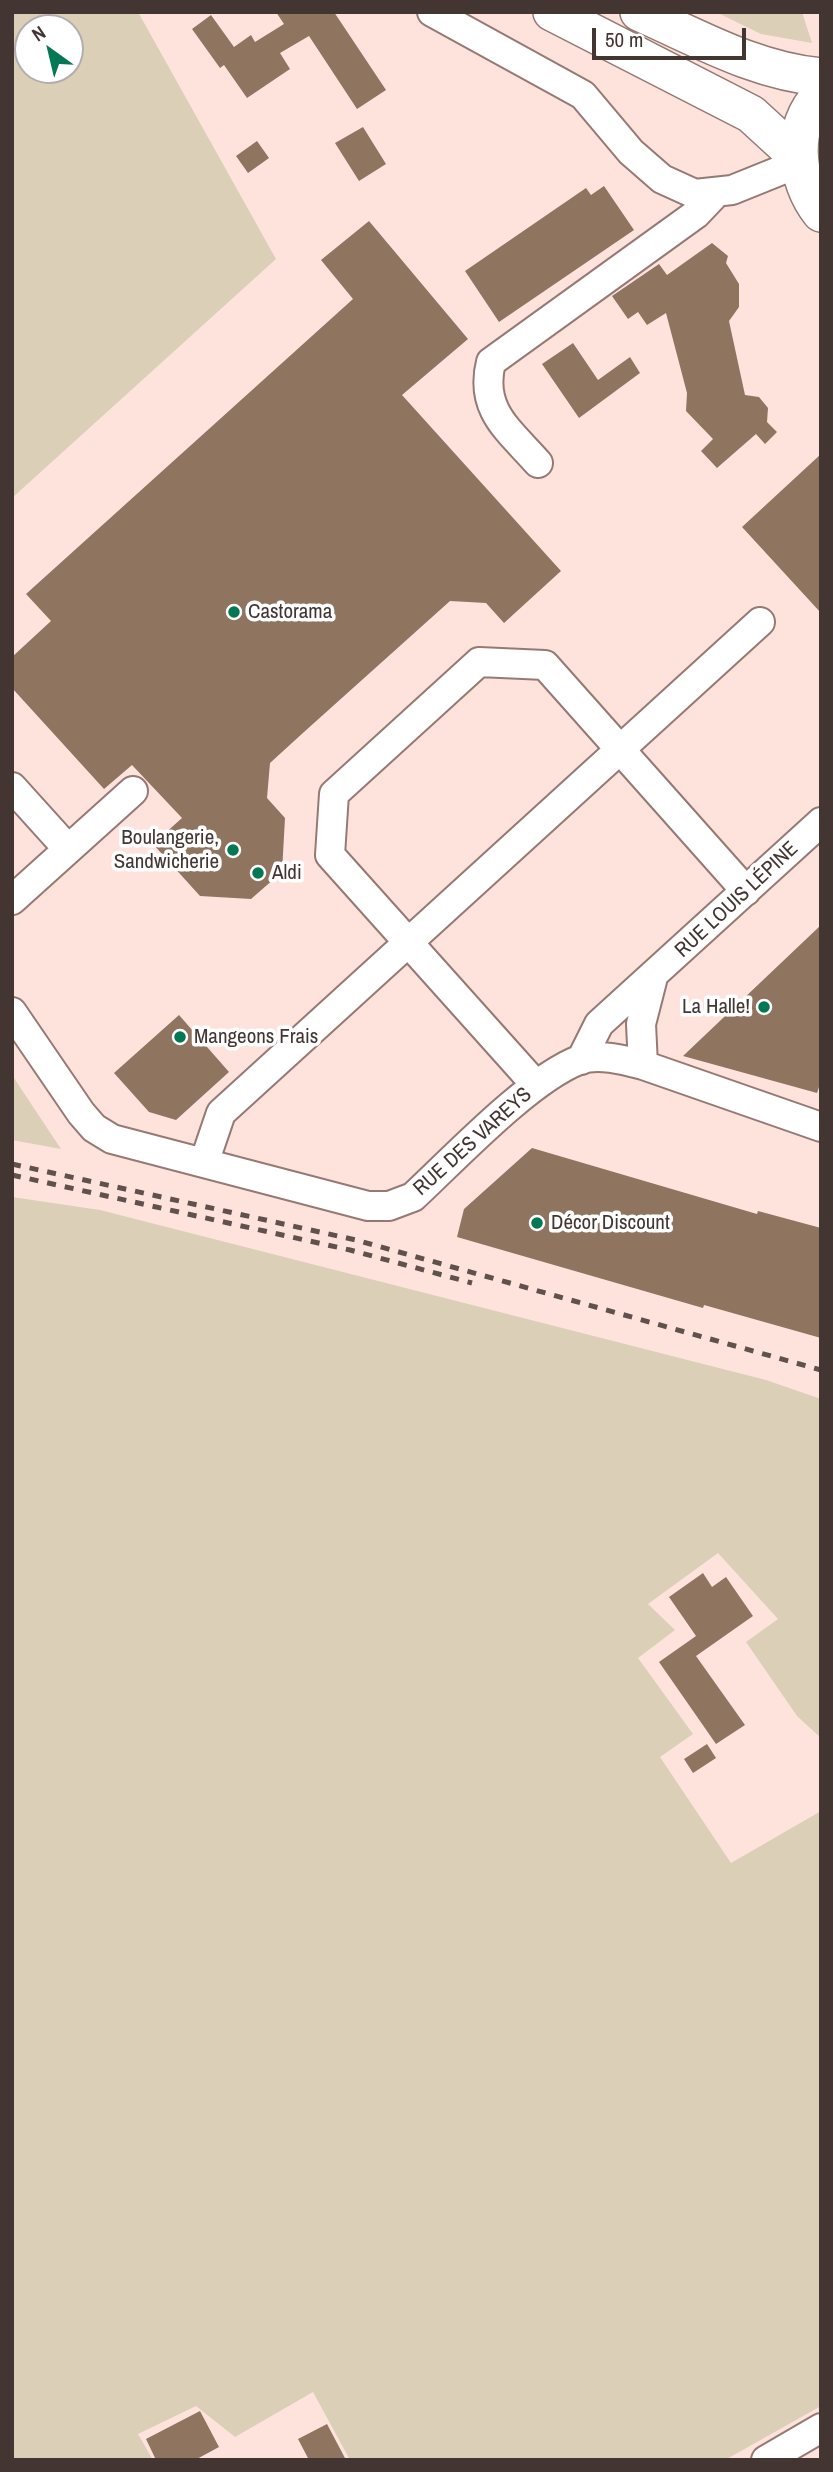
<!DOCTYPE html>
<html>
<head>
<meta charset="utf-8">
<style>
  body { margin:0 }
  #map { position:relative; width:833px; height:2472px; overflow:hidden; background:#fee3dd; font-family:"Archivo Narrow",sans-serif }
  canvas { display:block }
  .frame { position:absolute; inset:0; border:14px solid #423532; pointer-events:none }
  .north { position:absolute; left:14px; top:14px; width:70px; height:70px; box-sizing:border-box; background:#fff; border:2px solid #b3aead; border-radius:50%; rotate:326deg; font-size:19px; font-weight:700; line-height:28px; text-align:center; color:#423532 }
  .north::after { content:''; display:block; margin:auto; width:24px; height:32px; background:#047854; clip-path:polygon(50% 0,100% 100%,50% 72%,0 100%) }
  .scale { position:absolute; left:592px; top:28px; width:154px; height:32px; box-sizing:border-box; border:4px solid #423532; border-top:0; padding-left:9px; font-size:21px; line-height:24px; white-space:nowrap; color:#423532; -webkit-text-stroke:5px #fff; paint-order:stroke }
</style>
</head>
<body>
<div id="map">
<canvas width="833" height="2472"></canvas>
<div class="frame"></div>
<div class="north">N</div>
<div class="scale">50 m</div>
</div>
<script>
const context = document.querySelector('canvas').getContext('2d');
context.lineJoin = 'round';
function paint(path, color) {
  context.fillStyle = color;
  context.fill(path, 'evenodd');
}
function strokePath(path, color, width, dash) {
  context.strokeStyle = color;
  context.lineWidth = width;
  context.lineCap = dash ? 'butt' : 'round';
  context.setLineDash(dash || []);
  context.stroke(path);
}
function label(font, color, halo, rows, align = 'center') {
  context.font = font + ' "Archivo Narrow",sans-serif';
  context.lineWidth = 7;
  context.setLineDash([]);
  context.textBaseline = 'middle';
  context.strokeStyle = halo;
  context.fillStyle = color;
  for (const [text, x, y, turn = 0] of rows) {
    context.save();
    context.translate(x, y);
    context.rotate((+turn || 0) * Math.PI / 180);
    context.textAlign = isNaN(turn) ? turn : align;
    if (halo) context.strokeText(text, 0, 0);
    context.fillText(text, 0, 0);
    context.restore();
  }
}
paint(new Path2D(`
  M 12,12 L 138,12 L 276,259 L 12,498 ZM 28,28 L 70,28 L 70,70 L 28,70 Z
  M 716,12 L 802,12 L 812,43 L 761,34 Z
  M 12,1075 L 61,1149 L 12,1140 Z
  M 12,1197 L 100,1210 L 766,1380 L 821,1399 L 821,1738 L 797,1716 L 746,1642 L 778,1619 L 718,1553 L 648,1604 L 675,1630 L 638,1658 L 693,1734 L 660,1757 L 731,1863 L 821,1811 L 821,2406 L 725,2460 L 350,2460 L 313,2392 L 235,2437 L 196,2406 L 138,2434 L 153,2460 L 12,2460 Z`), '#dbcfb8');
paint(new Path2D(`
  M 276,12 L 334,12 L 386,90 L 357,109 L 309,36 L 280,53 L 290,69 L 247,98 L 224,65 L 220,68 L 192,29 L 211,15 L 234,47 L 251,35 L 255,42 L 284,24 Z
  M 363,127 L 386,164 L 359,181 L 335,143 Z
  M 257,141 L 269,158 L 248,173 L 236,156 Z
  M 604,186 L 634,230 L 499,322 L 465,271 L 586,188 L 591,195 Z
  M 369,221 L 468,339 L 402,395 L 561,571 L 504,623 L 486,603 L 450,601 L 304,732 L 270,763 L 267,798 L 285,818 L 282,872 L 251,899 L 200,896 L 153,844 L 182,818 L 132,765 L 104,789 L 12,688 L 12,657 L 51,621 L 26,594 L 353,299 L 321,260 Z
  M 712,243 L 728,256 L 726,263 L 739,284 L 739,307 L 729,321 L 745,395 L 759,397 L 768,408 L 767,422 L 777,432 L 765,444 L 756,434 L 717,468 L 701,451 L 713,439 L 686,411 L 687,393 L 666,313 L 647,325 L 638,312 L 628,319 L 612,296 L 659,264 L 667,275 Z
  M 573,343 L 598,380 L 630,357 L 640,373 L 579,418 L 542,364 Z
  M 821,454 L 821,613 L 742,527 Z
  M 821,925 L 821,1081 L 817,1093 L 683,1056 Z
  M 179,1015 L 229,1072 L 176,1120 L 149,1112 L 114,1073 Z
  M 532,1148 L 757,1214 L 758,1211 L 821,1228 L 821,1338 L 704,1305 L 703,1308 L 457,1237 L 464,1209 Z
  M 703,1573 L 712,1587 L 726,1577 L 753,1616 L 696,1656 L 745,1725 L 716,1744 L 659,1662 L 696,1636 L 669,1597 Z
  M 707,1744 L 716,1758 L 693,1773 L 684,1759 Z
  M 200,2411 L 219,2447 L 195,2460 L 156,2460 L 146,2439 Z
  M 327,2424 L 346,2460 L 309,2460 L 298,2439 Z`), '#8f7460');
const minor = new Path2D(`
  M 432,12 L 583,95 L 631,152 L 662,179 L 695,194 L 732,190 L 799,163
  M 538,463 C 509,430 479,410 491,362 L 696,214 L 717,192
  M 12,787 L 68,849
  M 12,900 L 133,791
  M 12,1012 L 81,1113 L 94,1128 L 112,1139 L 368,1206 L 389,1206 L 413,1197 C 455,1158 528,1080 579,1060 C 598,1053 624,1060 643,1065 L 821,1127
  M 581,1060 L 599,1024 L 821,822
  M 643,1065 L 641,1024 L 653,977
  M 536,1085 L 330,855 L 334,794 L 479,662 L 545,665 L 746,891
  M 204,1163 L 221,1113 L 760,622
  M 766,2460 L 821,2428`);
const major = new Path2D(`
  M 552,12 L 751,114 L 799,158
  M 639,12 C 698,38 755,71 821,77
  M 821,95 C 789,126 795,181 821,213`);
strokePath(minor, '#977973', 32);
strokePath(major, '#977973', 40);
strokePath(minor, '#fff', 28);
strokePath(major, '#fff', 37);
strokePath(new Path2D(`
  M 12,1164 L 356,1240 L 821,1370
  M 12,1175 L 350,1250 L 472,1283`), '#60514d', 5, [9, 9]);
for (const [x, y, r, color] of [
  [234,612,7,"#047854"],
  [233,850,7,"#047854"],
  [258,873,7,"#047854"],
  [764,1007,7,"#047854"],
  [180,1037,7,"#047854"],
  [537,1223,7,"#047854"]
]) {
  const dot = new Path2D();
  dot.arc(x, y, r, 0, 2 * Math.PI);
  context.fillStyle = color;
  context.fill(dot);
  strokePath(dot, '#fff', 2.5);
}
label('21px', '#423532', '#fff', [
  ["Castorama",248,612],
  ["Boulangerie,",219,838,"right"],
  ["Sandwicherie",219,862,"right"],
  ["Aldi",272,873],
  ["La Halle!",750,1007,"right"],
  ["Mangeons Frais",194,1037],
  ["Décor Discount",551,1223]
], 'left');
label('21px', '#423532', '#fff', [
  ["RUE LOUIS LÉPINE",737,900,-43],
  ["RUE DES VAREYS",473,1142,-42]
]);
</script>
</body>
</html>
